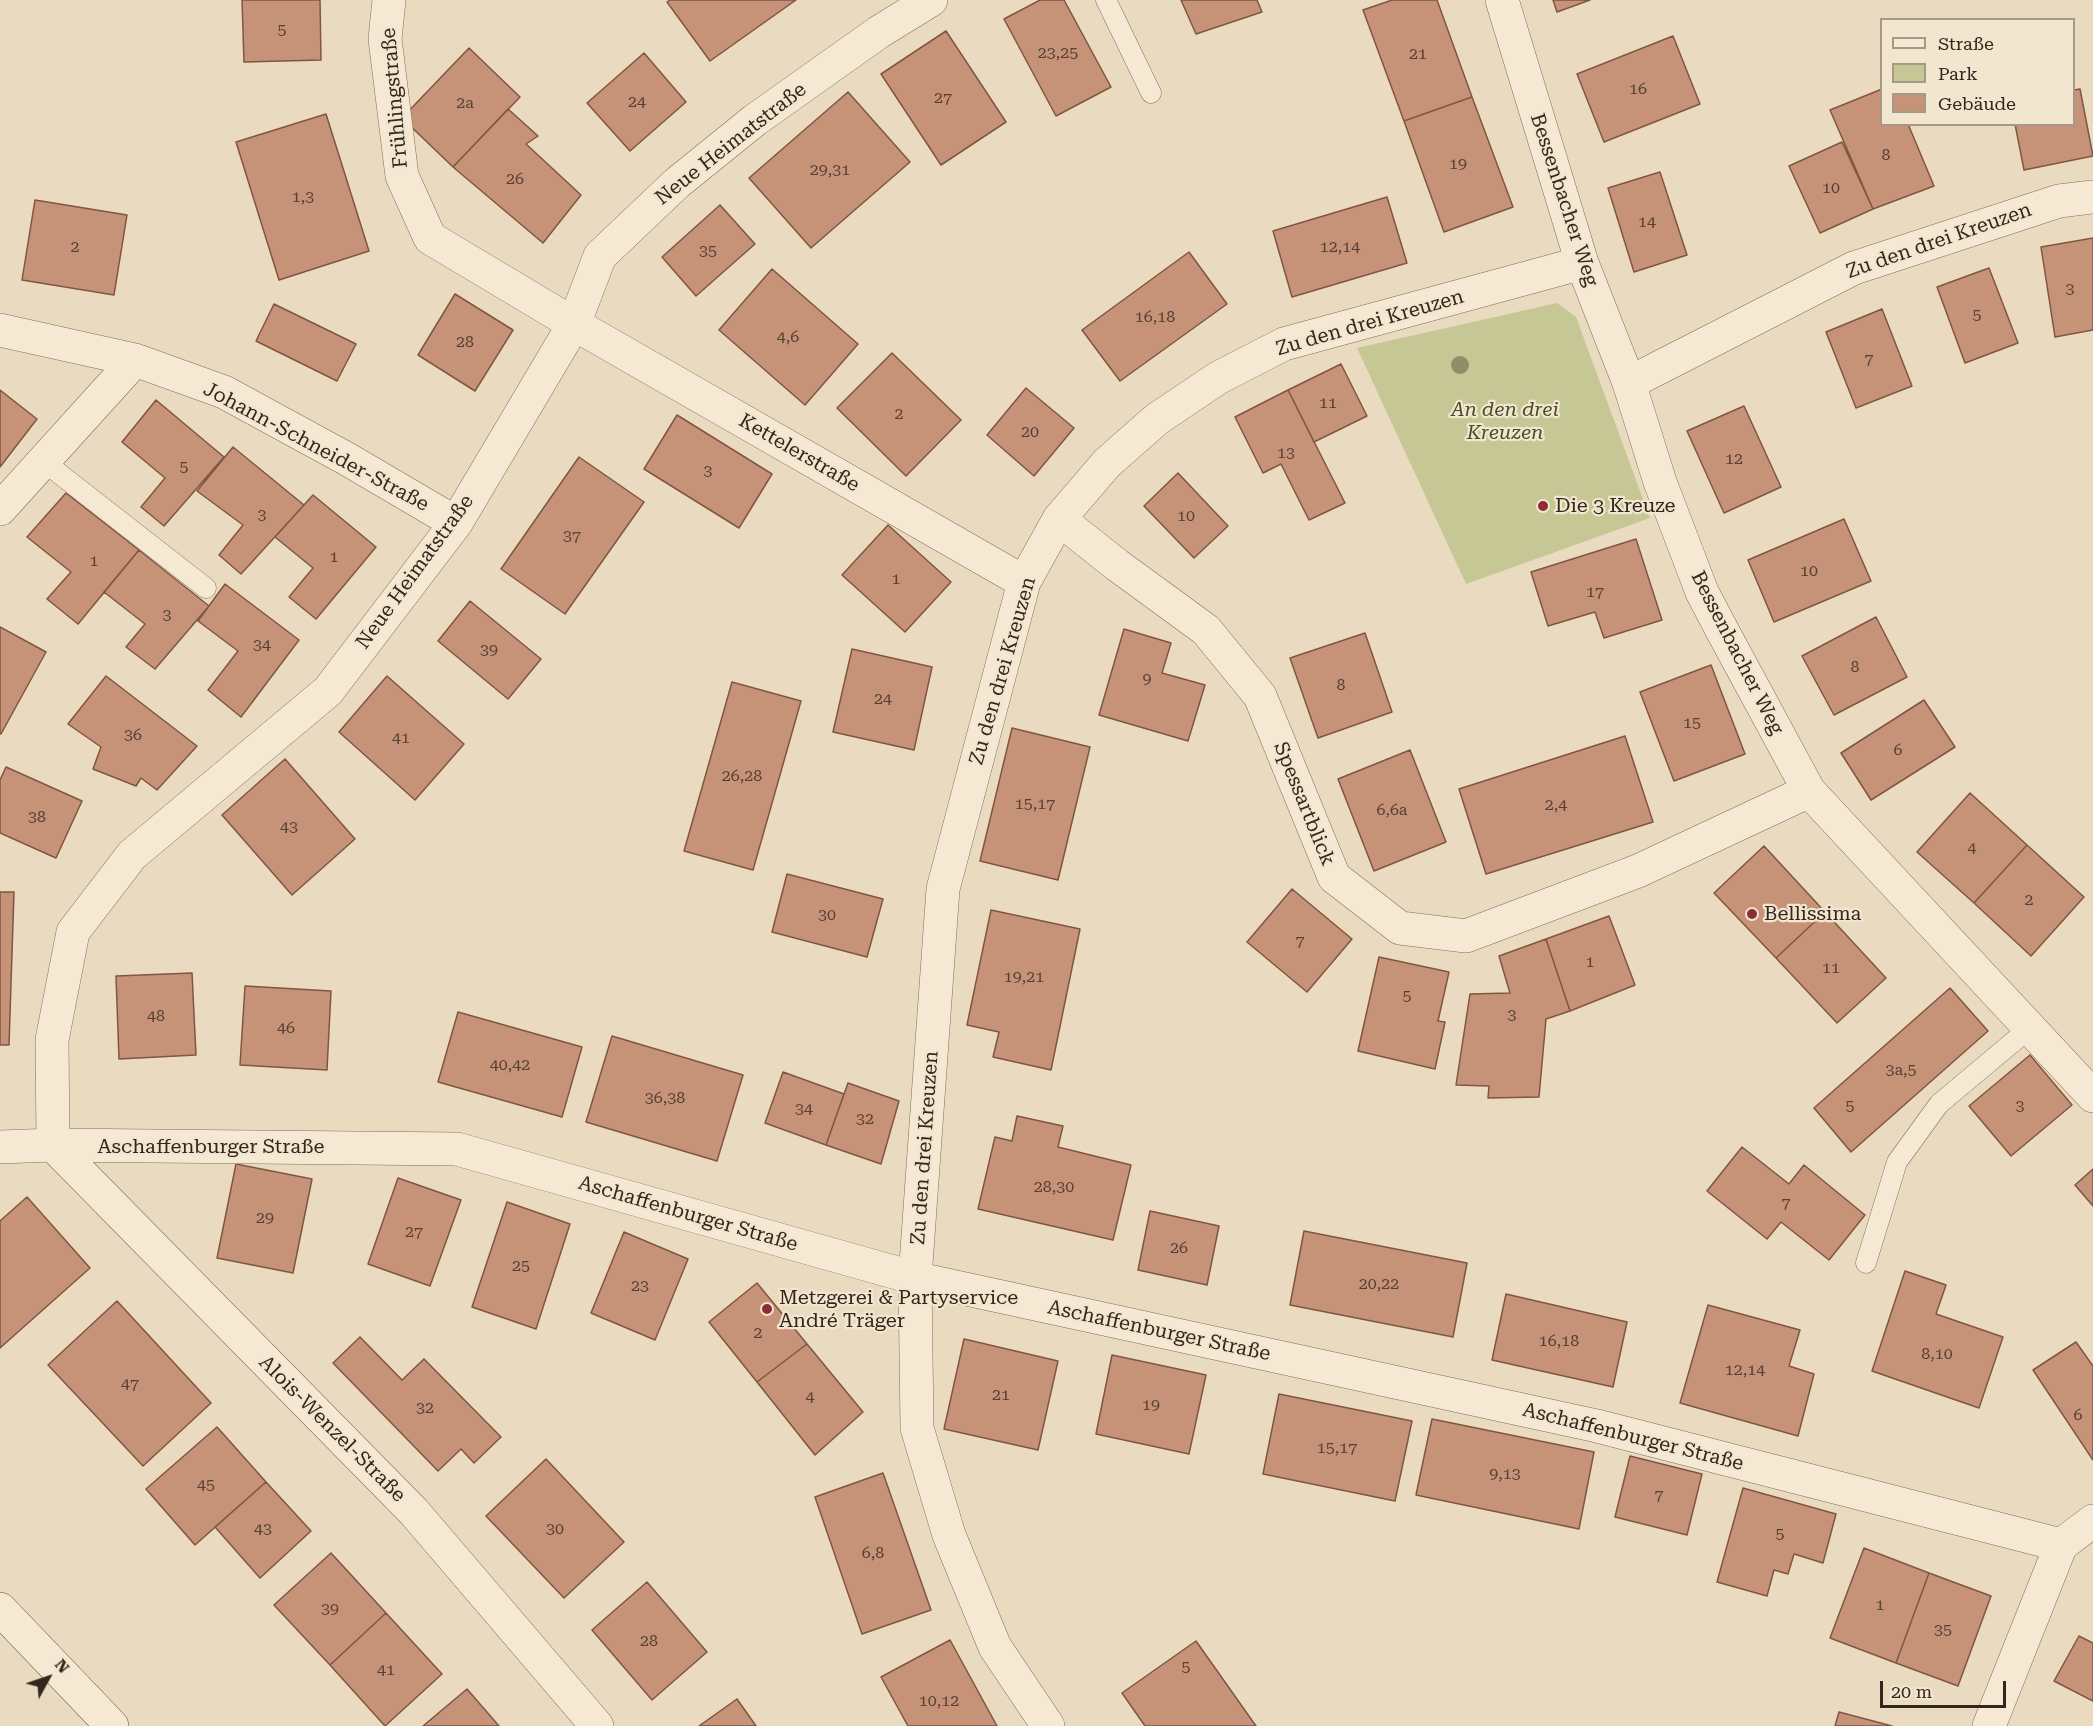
<!DOCTYPE html>
<html>
<head>
<meta charset="utf-8">
<style>
  body { margin:0 }
  #map { position:relative; width:2093px; height:1726px; overflow:hidden; background:#eadbc0; font-family:"Roboto Serif",serif }
  canvas { display:block }
  .legend { position:absolute; left:1880px; top:18px; width:195px; height:108px; box-sizing:border-box; background:#f2e6cf; border:2px solid #a69988; margin:0; padding:8px 10px; list-style:none; font-size:18px; color:#33261d }
  .legend li { display:flex; align-items:center; gap:12px; height:30px }
  .legend b { width:30px; border:2px solid #a69988 }
  .north { position:absolute; left:18px; top:1648px; width:60px; height:60px; -webkit-text-stroke:4px #f2e6cf; paint-order:stroke; rotate:50deg; font-size:16px; font-weight:700; line-height:24px; text-align:center; color:#33261d }
  .north::after { content:''; display:block; margin:auto; width:21px; height:27px; background:#33261d; clip-path:polygon(50% 0,100% 100%,50% 72%,0 100%) }
  .scale { position:absolute; left:1880px; top:1681px; width:126px; height:27px; box-sizing:border-box; border:3px solid #33261d; border-top:0; padding-left:8px; font-size:18px; line-height:21px; white-space:nowrap; color:#33261d; -webkit-text-stroke:4px #f2e6cf; paint-order:stroke }
</style>
</head>
<body>
<div id="map">
<canvas width="2093" height="1726"></canvas>
<ul class="legend">
<li><b style="height:8px;background:#f6e9d3"></b>Straße</li>
<li><b style="height:16px;background:#c5c795"></b>Park</li>
<li><b style="height:16px;background:#c69378"></b>Gebäude</li>
</ul>
<div class="north">N</div>
<div class="scale">20 m</div>
</div>
<script>
const context = document.querySelector('canvas').getContext('2d');
context.lineJoin = 'round';
function paint(path, color) {
  context.fillStyle = color;
  context.fill(path, 'evenodd');
}
function strokePath(path, color, width, dash) {
  context.strokeStyle = color;
  context.lineWidth = width;
  context.lineCap = dash ? 'butt' : 'round';
  context.setLineDash(dash || []);
  context.stroke(path);
}
function label(font, color, halo, rows, align = 'center') {
  context.font = font + ' "Roboto Serif",serif';
  context.lineWidth = 4.5;
  context.setLineDash([]);
  context.textBaseline = 'middle';
  context.strokeStyle = halo;
  context.fillStyle = color;
  for (const [text, x, y, turn = 0] of rows) {
    context.save();
    context.translate(x, y);
    context.rotate((+turn || 0) * Math.PI / 180);
    context.textAlign = isNaN(turn) ? turn : align;
    if (halo) context.strokeText(text, 0, 0);
    context.fillText(text, 0, 0);
    context.restore();
  }
}
paint(new Path2D(`
  M 1557,303 L 1576,317 L 1650,518 L 1466,584 L 1357,348 Z`), '#c5c795');
const building = new Path2D(`
  M 242,0 L 320,0 L 321,60 L 244,62 Z
  M 670,0 L 796,0 L 710,61 L 667,2 Z
  M 1040,0 L 1064,0 L 1111,87 L 1056,116 L 1004,19 Z
  M 1181,0 L 1257,0 L 1262,12 L 1196,34 Z
  M 1392,0 L 1437,0 L 1472,97 L 1404,121 L 1363,10 Z
  M 1553,0 L 1590,0 L 1557,12 Z
  M 946,31 L 1006,122 L 941,165 L 881,74 Z
  M 1673,36 L 1700,104 L 1604,142 L 1577,74 Z
  M 469,48 L 520,97 L 453,167 L 402,118 Z
  M 644,53 L 686,102 L 630,151 L 587,103 Z
  M 1882,89 L 1882,124 L 1908,124 L 1934,186 L 1873,209 L 1830,110 Z
  M 2080,89 L 2093,156 L 2024,170 L 2015,124 L 2074,124 L 2074,90 Z
  M 848,92 L 910,162 L 811,248 L 749,178 Z
  M 1472,97 L 1513,207 L 1444,232 L 1404,121 Z
  M 508,109 L 538,136 L 526,144 L 581,195 L 543,243 L 453,167 Z
  M 326,114 L 369,251 L 279,280 L 236,142 Z
  M 1842,142 L 1873,209 L 1820,233 L 1789,166 Z
  M 1660,172 L 1687,255 L 1634,272 L 1608,188 Z
  M 1387,197 L 1407,263 L 1292,297 L 1273,231 Z
  M 35,200 L 127,215 L 114,295 L 22,280 Z
  M 720,205 L 755,244 L 696,296 L 662,257 Z
  M 2093,238 L 2093,330 L 2055,337 L 2041,247 Z
  M 1189,252 L 1227,304 L 1120,381 L 1082,330 Z
  M 1989,268 L 2018,343 L 1965,363 L 1937,287 Z
  M 772,269 L 858,344 L 805,405 L 719,330 Z
  M 455,294 L 513,330 L 475,391 L 418,355 Z
  M 274,304 L 356,344 L 337,381 L 256,341 Z
  M 1882,309 L 1912,386 L 1856,408 L 1826,332 Z
  M 892,353 L 961,420 L 906,476 L 837,408 Z
  M 1341,364 L 1367,416 L 1314,442 L 1288,390 Z
  M 1026,388 L 1074,428 L 1034,476 L 987,435 Z
  M 0,390 L 37,419 L 0,467 Z
  M 1288,390 L 1345,503 L 1309,520 L 1281,464 L 1263,473 L 1235,417 Z
  M 156,400 L 224,457 L 164,526 L 141,507 L 165,478 L 122,442 Z
  M 1744,406 L 1781,487 L 1724,513 L 1687,431 Z
  M 677,415 L 772,474 L 739,528 L 644,469 Z
  M 233,447 L 304,505 L 241,574 L 219,555 L 243,525 L 197,491 Z
  M 579,457 L 644,502 L 565,614 L 501,569 Z
  M 1178,473 L 1228,526 L 1194,558 L 1144,506 Z
  M 66,493 L 139,550 L 78,624 L 47,599 L 71,572 L 27,537 Z
  M 313,495 L 376,547 L 316,619 L 289,597 L 313,568 L 275,537 Z
  M 1844,519 L 1871,581 L 1774,622 L 1748,560 Z
  M 888,525 L 951,582 L 905,632 L 842,575 Z
  M 1636,539 L 1662,620 L 1604,638 L 1595,612 L 1548,626 L 1531,572 Z
  M 139,550 L 209,606 L 155,669 L 126,647 L 145,624 L 104,592 Z
  M 225,584 L 299,640 L 241,717 L 208,690 L 238,651 L 198,621 Z
  M 470,601 L 541,659 L 508,699 L 438,641 Z
  M 1876,617 L 1907,677 L 1834,715 L 1802,656 Z
  M 0,627 L 46,652 L 1,734 L 0,734 Z
  M 1124,629 L 1171,643 L 1162,673 L 1205,685 L 1188,741 L 1099,715 Z
  M 1365,633 L 1392,712 L 1318,738 L 1290,658 Z
  M 852,649 L 932,667 L 914,750 L 833,732 Z
  M 1711,665 L 1745,754 L 1674,781 L 1640,692 Z
  M 106,676 L 197,746 L 157,790 L 141,778 L 136,786 L 93,769 L 101,747 L 68,724 Z
  M 387,676 L 464,744 L 415,800 L 339,732 Z
  M 732,682 L 801,701 L 753,870 L 684,851 Z
  M 1924,700 L 1955,747 L 1871,800 L 1841,753 Z
  M 1012,728 L 1090,747 L 1058,880 L 980,861 Z
  M 1625,736 L 1653,822 L 1486,874 L 1459,789 Z
  M 1410,750 L 1446,842 L 1374,871 L 1338,779 Z
  M 285,759 L 355,839 L 292,895 L 222,815 Z
  M 6,767 L 82,801 L 56,858 L 0,833 L 0,780 Z
  M 1970,793 L 2027,845 L 1974,903 L 1917,852 Z
  M 2027,845 L 2084,897 L 2031,956 L 1974,903 Z
  M 1764,846 L 1825,912 L 1776,958 L 1714,893 Z
  M 787,874 L 883,899 L 867,957 L 772,932 Z
  M 1292,889 L 1352,939 L 1307,992 L 1247,942 Z
  M 0,892 L 14,892 L 9,1045 L 0,1045 Z
  M 991,910 L 1080,929 L 1051,1070 L 993,1057 L 999,1032 L 967,1025 Z
  M 1825,912 L 1886,978 L 1837,1023 L 1776,958 Z
  M 1609,916 L 1635,985 L 1570,1011 L 1546,939 Z
  M 1546,939 L 1570,1011 L 1546,1019 L 1539,1097 L 1488,1098 L 1489,1086 L 1456,1085 L 1470,994 L 1510,993 L 1499,956 Z
  M 1379,957 L 1449,972 L 1438,1021 L 1445,1022 L 1435,1069 L 1358,1051 Z
  M 192,973 L 196,1055 L 119,1059 L 116,976 Z
  M 245,986 L 331,991 L 327,1070 L 240,1065 Z
  M 1950,988 L 1988,1031 L 1851,1152 L 1814,1108 Z
  M 458,1012 L 582,1047 L 562,1117 L 438,1082 Z
  M 612,1036 L 743,1075 L 717,1161 L 586,1122 Z
  M 2030,1055 L 2072,1105 L 2011,1156 L 1969,1106 Z
  M 783,1072 L 844,1094 L 826,1145 L 765,1123 Z
  M 848,1083 L 899,1101 L 881,1164 L 826,1145 Z
  M 1017,1116 L 1063,1126 L 1058,1147 L 1131,1165 L 1113,1240 L 978,1209 L 995,1137 L 1012,1141 Z
  M 1742,1147 L 1789,1184 L 1804,1165 L 1865,1215 L 1829,1260 L 1781,1222 L 1767,1239 L 1707,1191 Z
  M 236,1164 L 312,1179 L 293,1273 L 217,1258 Z
  M 2093,1169 L 2093,1206 L 2075,1185 Z
  M 398,1178 L 461,1200 L 430,1286 L 368,1264 Z
  M 27,1197 L 90,1268 L 0,1348 L 0,1221 Z
  M 507,1202 L 570,1224 L 536,1329 L 472,1307 Z
  M 1150,1211 L 1219,1226 L 1207,1285 L 1138,1270 Z
  M 1304,1231 L 1467,1263 L 1453,1337 L 1290,1305 Z
  M 624,1232 L 688,1259 L 655,1340 L 591,1313 Z
  M 1905,1271 L 1946,1285 L 1936,1314 L 2003,1337 L 1979,1408 L 1872,1371 Z
  M 757,1283 L 807,1344 L 757,1382 L 709,1322 Z
  M 1506,1294 L 1627,1322 L 1613,1387 L 1492,1360 Z
  M 117,1301 L 211,1403 L 143,1466 L 48,1365 Z
  M 1708,1305 L 1800,1330 L 1789,1366 L 1814,1374 L 1798,1436 L 1680,1403 Z
  M 360,1337 L 402,1380 L 424,1359 L 501,1437 L 474,1463 L 461,1449 L 438,1471 L 333,1363 Z
  M 964,1339 L 1058,1361 L 1038,1450 L 944,1429 Z
  M 2076,1342 L 2093,1366 L 2093,1460 L 2033,1370 Z
  M 807,1344 L 863,1412 L 815,1455 L 757,1382 Z
  M 1112,1355 L 1206,1375 L 1189,1454 L 1096,1434 Z
  M 1279,1394 L 1412,1421 L 1395,1501 L 1263,1474 Z
  M 1432,1419 L 1594,1452 L 1579,1529 L 1416,1495 Z
  M 217,1427 L 266,1482 L 195,1545 L 146,1489 Z
  M 1630,1456 L 1702,1474 L 1687,1535 L 1615,1517 Z
  M 546,1459 L 624,1542 L 564,1598 L 486,1516 Z
  M 883,1473 L 931,1610 L 862,1634 L 815,1497 Z
  M 266,1482 L 311,1531 L 260,1578 L 215,1527 Z
  M 1743,1488 L 1836,1514 L 1823,1563 L 1794,1554 L 1788,1574 L 1774,1570 L 1767,1596 L 1717,1582 Z
  M 1864,1548 L 1929,1573 L 1896,1663 L 1830,1638 Z
  M 331,1553 L 386,1613 L 330,1665 L 274,1605 Z
  M 1929,1573 L 1991,1596 L 1958,1686 L 1896,1663 Z
  M 647,1582 L 707,1652 L 652,1700 L 592,1630 Z
  M 386,1613 L 442,1674 L 385,1726 L 330,1665 Z
  M 2079,1636 L 2093,1643 L 2093,1701 L 2054,1681 Z
  M 950,1640 L 997,1726 L 908,1726 L 881,1677 Z
  M 1196,1641 L 1256,1726 L 1145,1726 L 1122,1693 Z
  M 467,1689 L 499,1726 L 423,1726 Z
  M 737,1699 L 756,1726 L 699,1726 Z
  M 1839,1712 L 1892,1726 L 1835,1726 Z`);
paint(building, '#c69378');
strokePath(building, '#805541', 1.5);
const service = new Path2D(`
  M 1106,0 L 1151,93
  M 43,461 L 206,588
  M 1866,1263 L 1897,1162 L 1939,1104 L 2031,1027`);
const minor = new Path2D(`
  M 389,0 L 385,39 L 402,176 L 430,238 L 574,324 L 1024,582
  M 1502,0 L 1582,263 L 1629,383 L 1660,482 L 1702,592 L 1723,632 L 1809,791 L 2093,1096
  M 0,330 L 135,360 L 224,392 L 347,459 L 456,523
  M 1629,383 L 1854,268 L 2059,201 L 2093,197
  M 0,509 L 135,360
  M 1059,519 L 1117,565 L 1206,630 L 1260,696 L 1334,877 L 1400,928 L 1466,936 L 1638,871 L 1809,791
  M 53,1145 L 457,1149 L 915,1278 L 1597,1426 L 2061,1545 L 2093,1521
  M 53,1145 L 52,1040 L 73,932 L 132,855 L 328,691 L 456,523 L 574,324 L 600,256 L 677,183 L 755,120 L 879,32 L 931,0
  M 53,1145 L 414,1512 L 597,1726
  M 1048,1726 L 995,1647 L 949,1535 L 917,1428 L 915,1278 L 943,889 L 1024,582 L 1059,519 L 1107,463 L 1157,419 L 1218,378 L 1284,344 L 1582,263`);
const tertiary = new Path2D(`
  M 0,1147 L 53,1145
  M 1989,1726 L 2061,1545`);
const secondary = new Path2D(`
  M 0,1609 L 112,1726`);
strokePath(service, '#826c59', 21);
strokePath(minor, '#826c59', 34);
strokePath(tertiary, '#826c59', 34);
strokePath(secondary, '#644e3d', 34);
strokePath(service, '#f6e9d3', 20);
strokePath(minor, '#f6e9d3', 33);
strokePath(tertiary, '#f6e9d3', 33);
strokePath(secondary, '#f6e9d3', 33);
context.fillStyle = '#908d6b';
for (const [x, y] of [
  [1460,365]
]) {
  context.beginPath();
  context.arc(x, y, 9, 0, 2 * Math.PI);
  context.fill();
}
for (const [x, y, r, color] of [
  [1543,506,6,"#8d2d35"],
  [1752,914,6,"#8d2d35"],
  [767,1309,6,"#8d2d35"]
]) {
  const dot = new Path2D();
  dot.arc(x, y, r, 0, 2 * Math.PI);
  context.fillStyle = color;
  context.fill(dot);
  strokePath(dot, '#f2e6cf', 2);
}
label('16px', '#584134', null, [
  ["5",282,30],
  ["23,25",1058,53],
  ["21",1418,54],
  ["16",1638,89],
  ["27",943,98],
  ["24",637,102],
  ["2a",465,103],
  ["8",1886,155],
  ["19",1458,164],
  ["29,31",830,170],
  ["26",515,179],
  ["10",1831,188],
  ["1,3",303,197],
  ["14",1647,222],
  ["2",75,247],
  ["12,14",1340,247],
  ["35",708,251],
  ["3",2070,289],
  ["5",1977,315],
  ["16,18",1155,317],
  ["4,6",788,337],
  ["28",465,342],
  ["7",1869,359],
  ["11",1328,403],
  ["2",899,414],
  ["20",1030,432],
  ["13",1286,453],
  ["12",1734,459],
  ["5",184,467],
  ["3",708,471],
  ["3",262,515],
  ["10",1186,516],
  ["37",572,536],
  ["1",334,557],
  ["1",94,561],
  ["10",1809,571],
  ["1",896,579],
  ["17",1595,592],
  ["3",167,615],
  ["34",262,645],
  ["39",489,650],
  ["8",1855,667],
  ["9",1147,679],
  ["8",1341,685],
  ["24",883,699],
  ["15",1692,723],
  ["36",133,735],
  ["41",401,738],
  ["6",1898,750],
  ["26,28",742,776],
  ["15,17",1035,804],
  ["2,4",1556,805],
  ["6,6a",1392,810],
  ["38",37,817],
  ["43",289,827],
  ["4",1972,848],
  ["2",2029,900],
  ["30",827,915],
  ["7",1300,941],
  ["1",1590,962],
  ["11",1831,968],
  ["19,21",1024,977],
  ["5",1407,996],
  ["3",1512,1015],
  ["48",156,1016],
  ["46",286,1028],
  ["40,42",510,1065],
  ["3a,5",1901,1070],
  ["36,38",665,1098],
  ["5",1850,1106],
  ["3",2020,1106],
  ["34",804,1109],
  ["32",865,1119],
  ["28,30",1054,1187],
  ["7",1786,1203],
  ["29",265,1218],
  ["27",414,1232],
  ["26",1179,1248],
  ["25",521,1266],
  ["20,22",1379,1284],
  ["23",640,1286],
  ["2",758,1333],
  ["16,18",1559,1341],
  ["8,10",1937,1354],
  ["12,14",1745,1370],
  ["47",130,1384],
  ["21",1001,1395],
  ["4",810,1397],
  ["19",1151,1405],
  ["32",425,1408],
  ["6",2078,1415],
  ["15,17",1337,1448],
  ["9,13",1505,1474],
  ["45",206,1485],
  ["7",1659,1495],
  ["43",263,1529],
  ["30",555,1529],
  ["5",1780,1534],
  ["6,8",873,1553],
  ["1",1880,1605],
  ["39",330,1609],
  ["35",1943,1630],
  ["28",649,1641],
  ["5",1186,1667],
  ["41",386,1670],
  ["10,12",939,1701]
]);
label('20px', '#33261d', '#f2e6cf', [
  ["Frühlingstraße",395,98,-95],
  ["Neue Heimatstraße",731,144,-38],
  ["Bessenbacher Weg",1564,200,72],
  ["Zu den drei Kreuzen",1939,241,-19],
  ["Zu den drei Kreuzen",1370,323,-16],
  ["Johann-Schneider-Straße",316,447,28],
  ["Kettelerstraße",799,453,30],
  ["Neue Heimatstraße",415,572,-54],
  ["Bessenbacher Weg",1737,653,63],
  ["Zu den drei Kreuzen",1003,671,-74],
  ["Spessartblick",1304,804,68],
  ["Aschaffenburger Straße",211,1147],
  ["Zu den drei Kreuzen",925,1148,-86],
  ["Aschaffenburger Straße",688,1214,16],
  ["Aschaffenburger Straße",1159,1331,12],
  ["Alois-Wenzel-Straße",332,1429,45],
  ["Aschaffenburger Straße",1633,1437,14]
]);
label('italic 20px', '#474e25', '#f2e6cf', [
  ["An den drei",1505,410],
  ["Kreuzen",1505,433]
]);
label('20px', '#33261d', '#f2e6cf', [
  ["Die 3 Kreuze",1555,506],
  ["Bellissima",1764,914],
  ["Metzgerei & Partyservice",779,1298],
  ["André Träger",779,1321]
], 'left');
</script>
</body>
</html>
